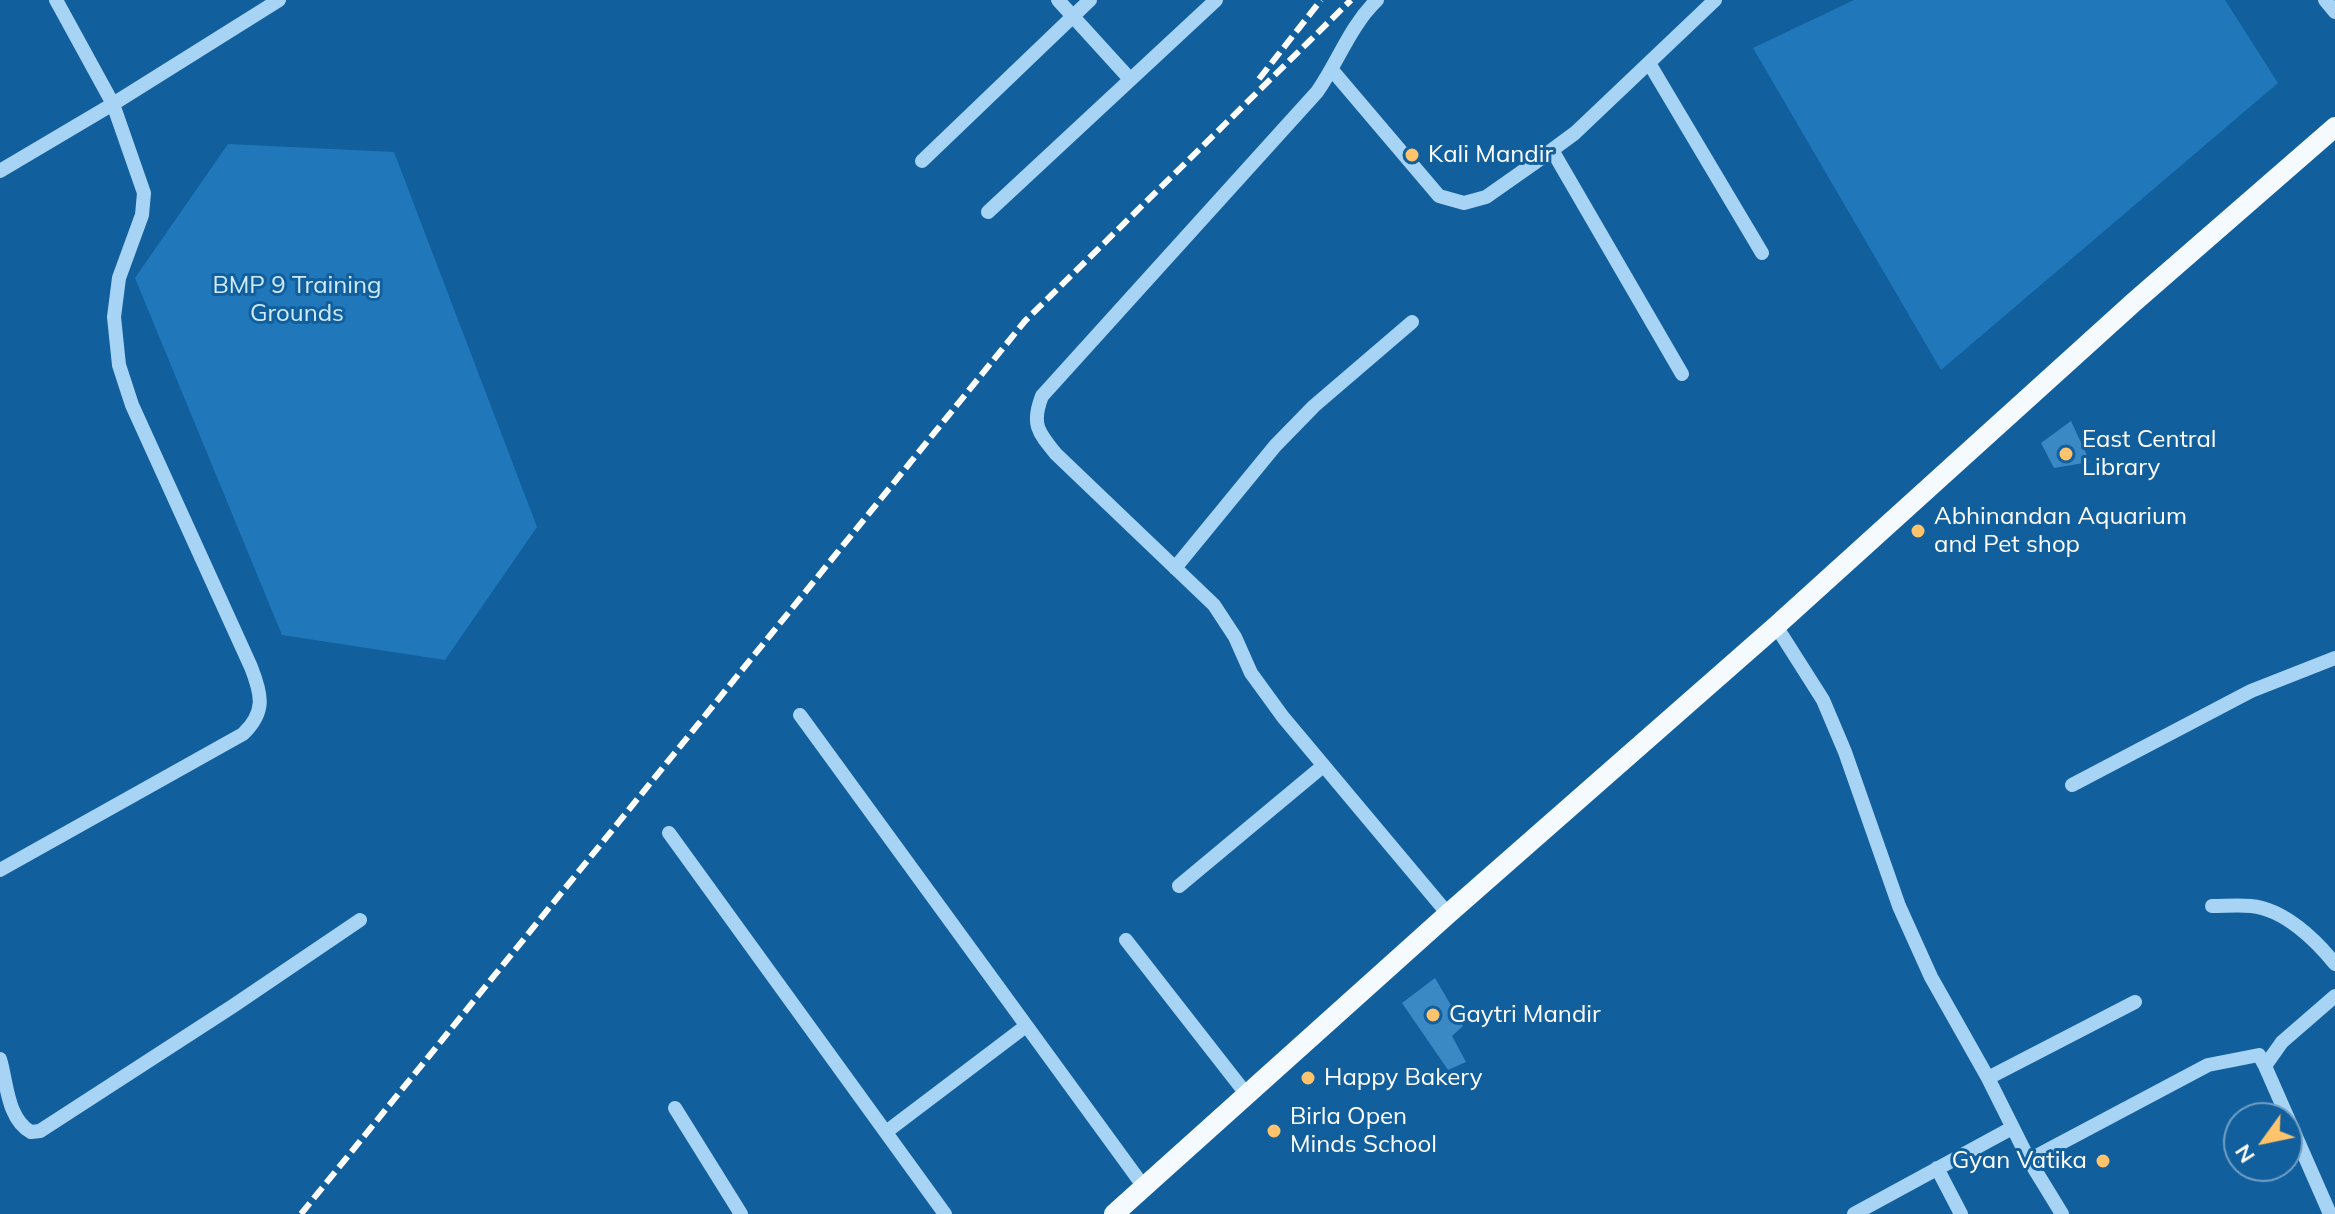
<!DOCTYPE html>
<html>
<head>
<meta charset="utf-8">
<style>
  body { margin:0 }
  #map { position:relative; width:2335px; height:1214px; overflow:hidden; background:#115f9d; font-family:Mulish,sans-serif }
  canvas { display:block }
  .north { position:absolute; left:2223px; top:1102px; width:80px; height:80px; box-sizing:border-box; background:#115f9d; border:2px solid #709fc4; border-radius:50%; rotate:237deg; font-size:22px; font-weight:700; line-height:32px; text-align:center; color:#fff }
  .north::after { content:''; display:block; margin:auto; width:28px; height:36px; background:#ffc36b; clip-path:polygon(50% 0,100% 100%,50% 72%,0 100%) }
</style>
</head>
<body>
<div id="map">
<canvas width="2335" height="1214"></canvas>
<div class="north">N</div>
</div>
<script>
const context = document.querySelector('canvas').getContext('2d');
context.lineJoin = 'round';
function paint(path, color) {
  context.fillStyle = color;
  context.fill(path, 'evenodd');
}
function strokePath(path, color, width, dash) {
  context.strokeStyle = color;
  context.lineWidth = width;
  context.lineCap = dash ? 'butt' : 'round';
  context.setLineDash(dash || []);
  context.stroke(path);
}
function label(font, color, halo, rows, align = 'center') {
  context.font = font + ' Mulish,sans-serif';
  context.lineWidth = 6;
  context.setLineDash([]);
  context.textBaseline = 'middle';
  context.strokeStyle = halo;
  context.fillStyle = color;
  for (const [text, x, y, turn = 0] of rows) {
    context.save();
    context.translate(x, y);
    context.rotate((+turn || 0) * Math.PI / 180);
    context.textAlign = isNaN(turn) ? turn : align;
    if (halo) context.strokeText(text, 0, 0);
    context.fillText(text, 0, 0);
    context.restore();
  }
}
paint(new Path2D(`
  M 1854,0 L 2225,0 L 2278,83 L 1941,370 L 1753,48 Z
  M 228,144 L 394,152 L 537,527 L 445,660 L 282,635 L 135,278 Z`), '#2078bb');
paint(new Path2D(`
  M 2071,421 L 2090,462 L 2054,468 L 2041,443 Z
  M 1435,978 L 1463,1026 L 1452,1036 L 1466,1062 L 1448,1070 L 1402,1003 Z`), '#3a88c4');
strokePath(new Path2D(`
  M 1058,0 L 1129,78
  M 1377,0 C 1350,26 1338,62 1317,92 L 1042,396 C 1031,424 1038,432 1056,454 L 1214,605 L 1235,637 L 1251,673 L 1283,717 L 1448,914
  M 2325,0 L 2335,12
  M 1649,63 L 1762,253
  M 1332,70 L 1439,196 L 1464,203 L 1486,197 L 1533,164 L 1575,133 L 1715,0
  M 1552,150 L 1682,374
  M 922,161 L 1090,0
  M 0,171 L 113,104 L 279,0
  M 988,212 L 1216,0
  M 1175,568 L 1275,446 L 1314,406 L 1412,322
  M 1776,626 L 1823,700 L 1845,752 L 1899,906 L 1931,977 L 1988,1078 L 2029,1160 L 2208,1065 L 2259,1055 L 2265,1066 L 2282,1042 L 2335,996
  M 800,715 L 1144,1187
  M 2072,785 L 2251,691 L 2335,658
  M 669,833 L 945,1214
  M 0,870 L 243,734 C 266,712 262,695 251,667 L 132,405 L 119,365 L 114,317 L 119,278 L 142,215 L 144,193 L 113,104 L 56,0
  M 1179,886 L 1323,766
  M 2212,906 C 2225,906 2238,905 2251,906 C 2284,909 2316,940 2335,964
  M 1126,940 L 1247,1095
  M 0,1059 C 7,1082 7,1119 31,1132 L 40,1131 L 233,1006 L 360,920
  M 2265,1066 L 2330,1214
  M 1988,1078 L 2135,1002
  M 675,1108 L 741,1214
  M 886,1132 L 1026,1026
  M 2029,1160 L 2062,1214
  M 1937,1168 L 1961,1214
  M 1854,1214 L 2012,1128`), '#a7d3f4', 14);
strokePath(new Path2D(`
  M 1114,1214 L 1448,914 L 1776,626 L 2134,302 L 2335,127`), '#f5faff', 20);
strokePath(new Path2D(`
  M 1259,79 L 1321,0
  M 301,1214 L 1025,321 L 1351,0`), '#fff', 6, [14, 6]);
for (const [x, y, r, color] of [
  [1412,155,8,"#ffc36b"],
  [2066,454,8,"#ffc36b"],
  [1918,531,8,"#ffc36b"],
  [1433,1015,8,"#ffc36b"],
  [1308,1078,8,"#ffc36b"],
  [1274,1131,8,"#ffc36b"],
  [2103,1161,8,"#ffc36b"]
]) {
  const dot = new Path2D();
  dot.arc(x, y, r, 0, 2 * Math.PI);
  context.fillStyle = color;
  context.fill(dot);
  strokePath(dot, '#115f9d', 3);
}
label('24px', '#fff', '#115f9d', [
  ["Kali Mandir",1428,155],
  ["East Central",2082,440],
  ["Library",2082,468],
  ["Abhinandan Aquarium",1934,517],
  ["and Pet shop",1934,545],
  ["Gaytri Mandir",1449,1015],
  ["Happy Bakery",1324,1078],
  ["Birla Open",1290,1117],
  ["Minds School",1290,1145],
  ["Gyan Vatika",2087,1161,"right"]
], 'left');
label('24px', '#d0eafe', '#115f9d', [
  ["BMP 9 Training",297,286],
  ["Grounds",297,314]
]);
</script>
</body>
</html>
